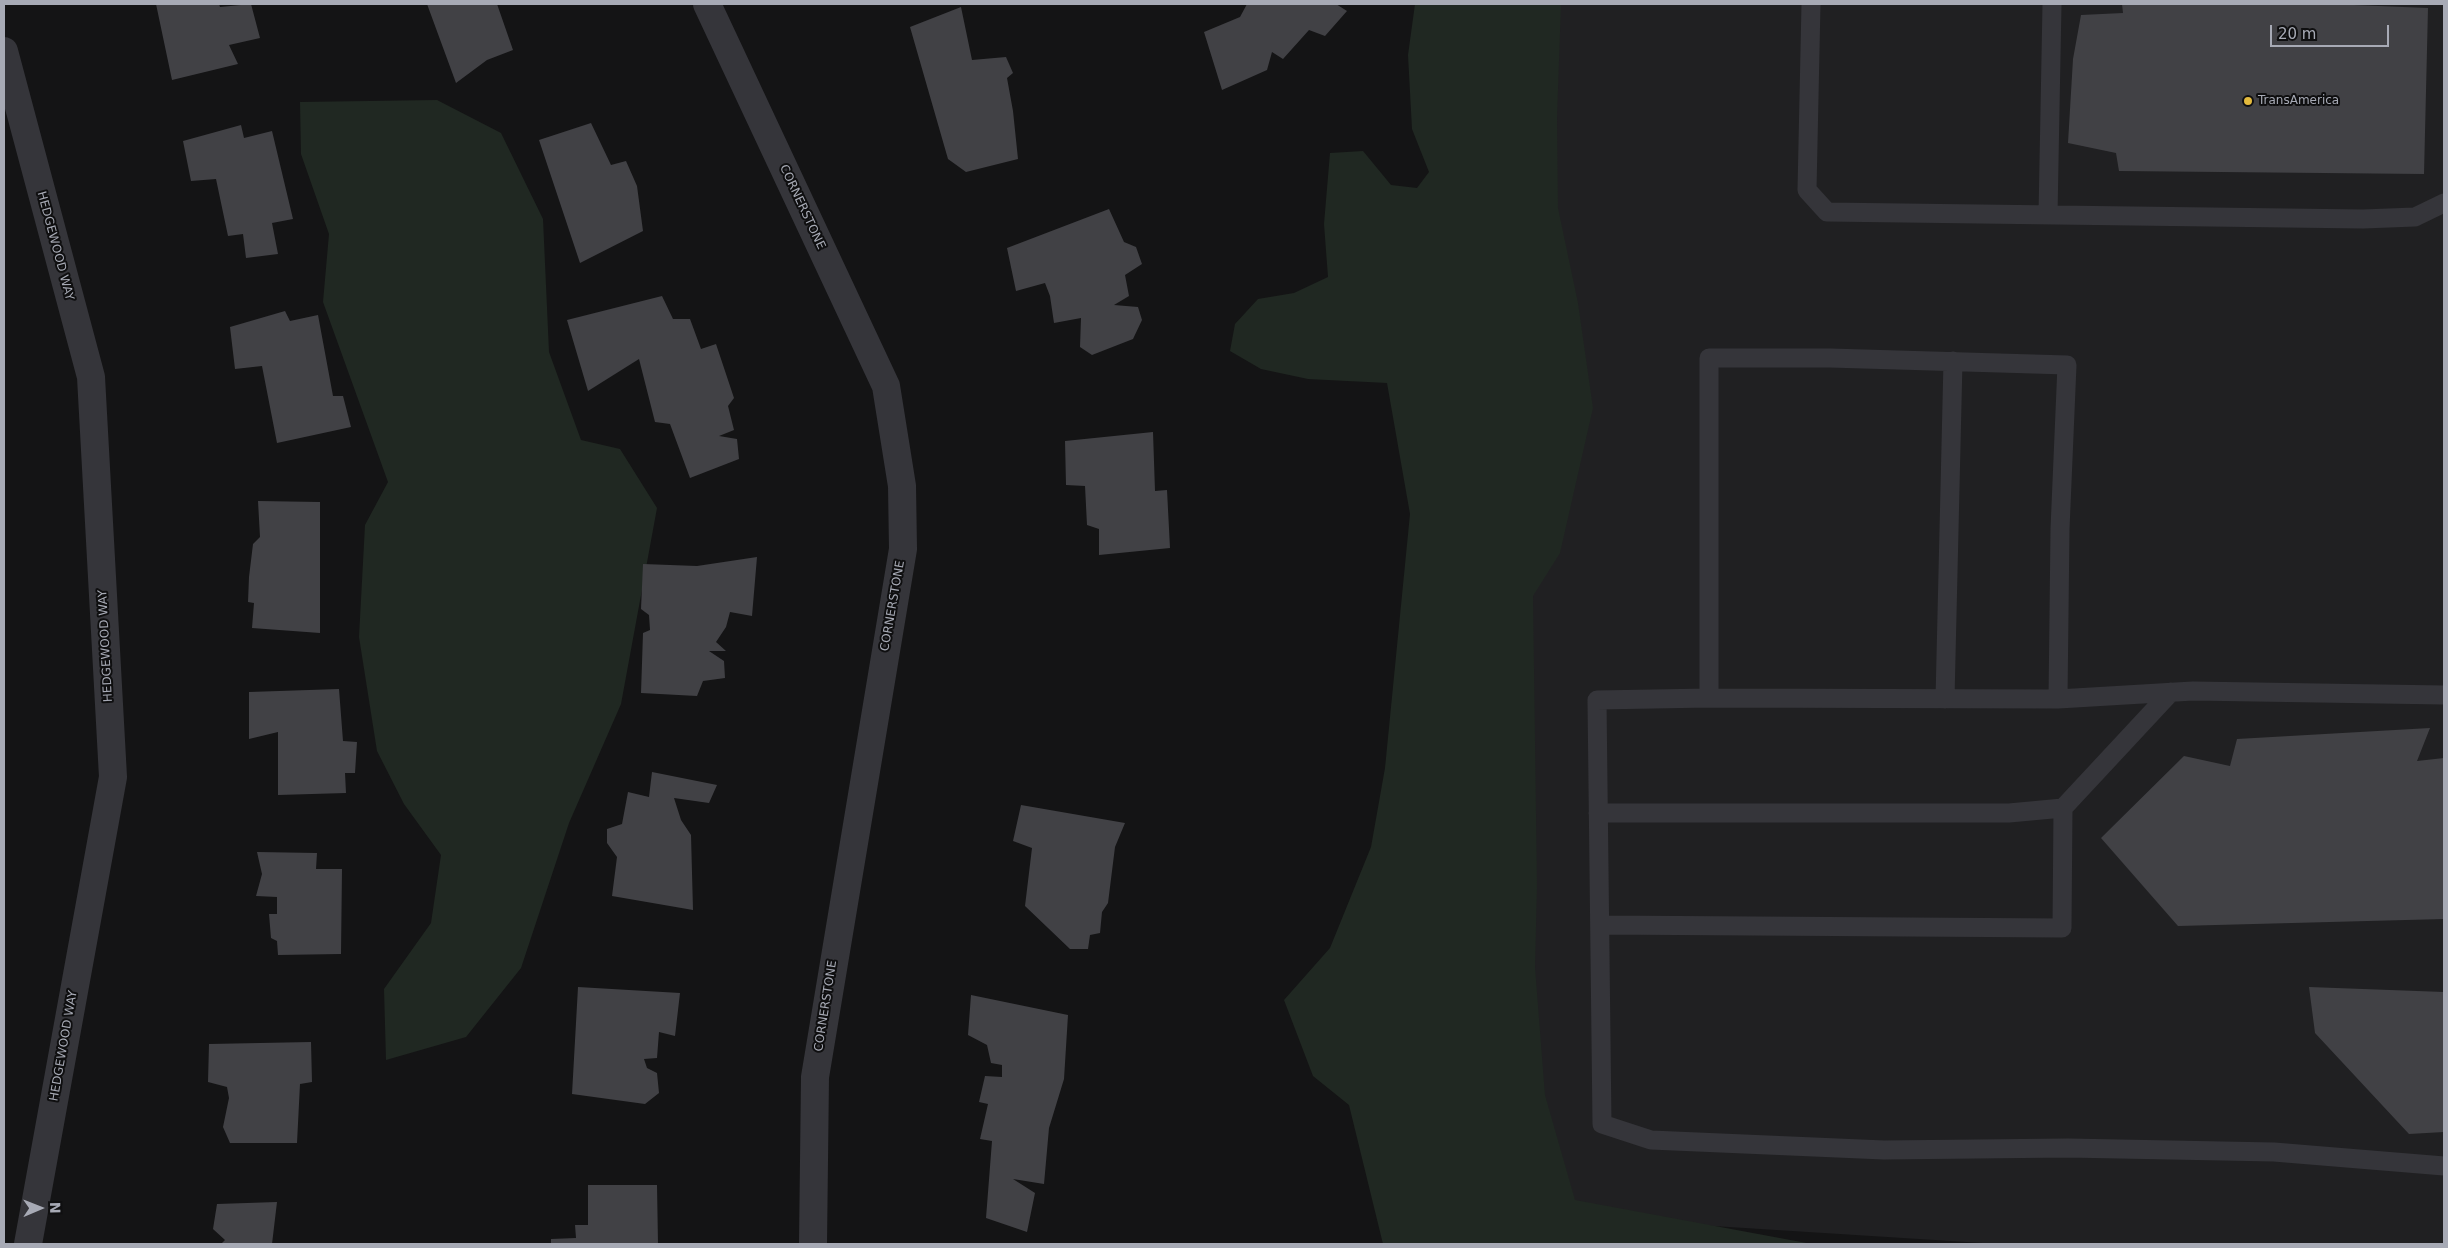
<!DOCTYPE html>
<html>
<head>
<meta charset="utf-8">
<style>
  body { margin:0 }
  #map { position:relative; width:2448px; height:1248px; overflow:hidden; background:#141415; font-family:"DejaVu Sans",sans-serif }
  canvas { display:block }
  .frame { position:absolute; inset:0; border:5px solid #a7aab5; pointer-events:none }
  .north { position:absolute; left:15px; top:1183px; width:50px; height:50px; -webkit-text-stroke:4px #0f0f10; paint-order:stroke; rotate:89deg; font-size:14px; font-weight:700; line-height:20px; text-align:center; color:#a7aab5 }
  .north::after { content:''; display:block; margin:auto; width:18px; height:22px; background:#a7aab5; clip-path:polygon(50% 0,100% 100%,50% 72%,0 100%) }
  .scale { position:absolute; left:2270px; top:25px; width:119px; height:22px; box-sizing:border-box; border:2px solid #a7aab5; border-top:0; padding-left:6px; font-size:15px; line-height:18px; white-space:nowrap; color:#a7aab5; -webkit-text-stroke:4px #0f0f10; paint-order:stroke }
</style>
</head>
<body>
<div id="map">
<canvas width="2448" height="1248"></canvas>
<div class="frame"></div>
<div class="north">N</div>
<div class="scale">20 m</div>
</div>
<script>
const context = document.querySelector('canvas').getContext('2d');
context.lineJoin = 'round';
function paint(path, color) {
  context.fillStyle = color;
  context.fill(path, 'evenodd');
}
function strokePath(path, color, width, dash) {
  context.strokeStyle = color;
  context.lineWidth = width;
  context.lineCap = dash ? 'butt' : 'round';
  context.setLineDash(dash || []);
  context.stroke(path);
}
function label(font, color, halo, rows, align = 'center') {
  context.font = font + ' "DejaVu Sans",sans-serif';
  context.lineWidth = 4;
  context.setLineDash([]);
  context.textBaseline = 'middle';
  context.strokeStyle = halo;
  context.fillStyle = color;
  for (const [text, x, y, turn = 0] of rows) {
    context.save();
    context.translate(x, y);
    context.rotate((+turn || 0) * Math.PI / 180);
    context.textAlign = isNaN(turn) ? turn : align;
    if (halo) context.strokeText(text, 0, 0);
    context.fillText(text, 0, 0);
    context.restore();
  }
}
paint(new Path2D(`
  M 1500,4 L 2444,4 L 2444,1244 L 1998,1244 L 1523,1214 Z`), '#202022');
paint(new Path2D(`
  M 1415,4 L 1561,4 L 1557,118 L 1558,208 L 1578,303 L 1593,408 L 1560,553 L 1533,596 L 1537,886 L 1535,967 L 1545,1095 L 1575,1200 L 1812,1244 L 1383,1244 L 1349,1105 L 1313,1076 L 1284,1000 L 1330,948 L 1371,847 L 1385,768 L 1410,514 L 1387,383 L 1308,379 L 1261,369 L 1230,351 L 1235,324 L 1258,299 L 1294,293 L 1328,277 L 1324,224 L 1330,153 L 1363,151 L 1391,185 L 1417,188 L 1429,172 L 1412,129 L 1408,55 Z
  M 437,100 L 501,133 L 543,219 L 549,352 L 581,440 L 620,449 L 657,508 L 621,704 L 569,823 L 521,968 L 466,1037 L 386,1060 L 384,989 L 431,923 L 441,855 L 404,804 L 377,751 L 359,637 L 365,525 L 388,482 L 323,302 L 329,234 L 301,154 L 300,102 Z`), '#202822');
paint(new Path2D(`
  M 156,4 L 219,4 L 220,7 L 251,4 L 260,38 L 229,45 L 238,64 L 172,80 Z
  M 427,4 L 497,4 L 513,50 L 487,60 L 456,83 Z
  M 1247,4 L 1336,4 L 1347,11 L 1325,36 L 1309,30 L 1283,59 L 1272,52 L 1267,70 L 1222,90 L 1204,32 L 1240,17 Z
  M 2122,4 L 2329,4 L 2428,8 L 2424,174 L 2119,171 L 2116,153 L 2068,143 L 2073,59 L 2081,15 L 2123,13 Z
  M 961,7 L 972,60 L 1006,57 L 1013,73 L 1007,78 L 1013,111 L 1018,159 L 966,172 L 948,159 L 910,27 Z
  M 591,123 L 611,165 L 626,161 L 637,186 L 643,231 L 580,263 L 539,140 Z
  M 241,125 L 244,138 L 272,131 L 293,219 L 272,223 L 278,254 L 246,258 L 243,234 L 228,236 L 216,179 L 191,181 L 183,141 Z
  M 1109,209 L 1124,242 L 1136,247 L 1142,264 L 1125,275 L 1129,296 L 1114,305 L 1138,307 L 1142,320 L 1133,339 L 1092,355 L 1080,347 L 1081,318 L 1054,323 L 1050,296 L 1045,283 L 1016,291 L 1007,248 Z
  M 662,296 L 673,319 L 690,319 L 701,349 L 716,344 L 734,398 L 728,406 L 734,430 L 719,436 L 737,439 L 739,459 L 690,478 L 670,424 L 655,422 L 639,359 L 588,391 L 567,320 Z
  M 285,311 L 290,321 L 318,315 L 333,396 L 343,396 L 351,427 L 277,443 L 262,366 L 235,369 L 230,327 Z
  M 1153,432 L 1155,491 L 1167,490 L 1170,548 L 1099,555 L 1099,529 L 1087,525 L 1085,486 L 1066,485 L 1065,441 Z
  M 258,501 L 320,502 L 320,633 L 252,628 L 254,603 L 248,602 L 249,577 L 253,544 L 260,537 Z
  M 757,557 L 752,616 L 730,612 L 726,627 L 716,642 L 726,651 L 709,651 L 724,661 L 725,678 L 703,681 L 697,696 L 641,693 L 643,633 L 650,630 L 649,615 L 641,609 L 643,564 L 697,566 Z
  M 339,689 L 343,741 L 357,742 L 355,773 L 345,773 L 346,793 L 278,795 L 278,732 L 249,739 L 249,692 Z
  M 2430,728 L 2417,761 L 2444,758 L 2444,919 L 2178,926 L 2101,838 L 2184,756 L 2230,766 L 2237,739 Z
  M 652,772 L 717,785 L 709,803 L 674,798 L 681,820 L 691,835 L 693,910 L 612,896 L 617,857 L 607,843 L 607,829 L 622,824 L 628,792 L 649,797 Z
  M 1021,805 L 1125,823 L 1115,847 L 1108,903 L 1102,912 L 1100,933 L 1090,935 L 1088,949 L 1070,949 L 1025,906 L 1032,848 L 1013,841 Z
  M 257,852 L 317,853 L 316,869 L 342,869 L 341,954 L 278,955 L 277,941 L 271,938 L 269,914 L 277,914 L 277,897 L 256,896 L 262,874 Z
  M 578,987 L 680,993 L 675,1036 L 659,1032 L 657,1058 L 644,1059 L 647,1068 L 657,1073 L 659,1093 L 645,1104 L 572,1094 Z
  M 2309,987 L 2444,992 L 2444,1132 L 2409,1134 L 2315,1033 Z
  M 971,995 L 1068,1015 L 1064,1079 L 1049,1128 L 1044,1184 L 1013,1179 L 1035,1193 L 1027,1232 L 986,1218 L 992,1141 L 980,1139 L 988,1104 L 979,1102 L 985,1076 L 1002,1077 L 1002,1065 L 991,1063 L 987,1045 L 968,1035 Z
  M 311,1042 L 312,1082 L 300,1084 L 297,1143 L 230,1143 L 223,1127 L 229,1098 L 227,1087 L 208,1082 L 209,1044 Z
  M 588,1185 L 657,1185 L 658,1244 L 551,1244 L 551,1239 L 576,1238 L 575,1225 L 588,1225 Z
  M 277,1202 L 272,1244 L 221,1244 L 225,1240 L 213,1229 L 217,1204 Z`), '#414145');
strokePath(new Path2D(`
  M 1811,4 L 1807,190 L 1827,212 L 2363,219 L 2415,217 L 2444,203
  M 2048,215 L 2052,4
  M 2444,695 L 2193,691 L 2058,699 L 2060,529 L 2067,365 L 1830,358 L 1709,358 L 1709,698 L 1597,700 L 1602,1124 L 1651,1140 L 1884,1150 L 2068,1148 L 2274,1152 L 2444,1166
  M 1709,698 L 2058,699
  M 1945,699 L 1953,361
  M 1598,813 L 2009,813 L 2063,808 L 2171,692
  M 1600,925 L 2062,928 L 2063,808`), '#35353a', 19);
strokePath(new Path2D(`
  M 707,4 L 886,386 L 902,486 L 903,549 L 815,1077 L 813,1244
  M 4,51 L 91,377 L 113,777 L 28,1244`), '#35353a', 28);
for (const [x, y, r, color] of [
  [2248,101,5,"#e4ba3d"]
]) {
  const dot = new Path2D();
  dot.arc(x, y, r, 0, 2 * Math.PI);
  context.fillStyle = color;
  context.fill(dot);
  strokePath(dot, '#0f0f10', 2);
}
label('12px', '#a7aab5', '#0f0f10', [
  ["TransAmerica",2258,101]
], 'left');
label('12px', '#a7aab5', '#0f0f10', [
  ["CORNERSTONE",802,207,65],
  ["HEDGEWOOD WAY",55,246,75],
  ["CORNERSTONE",893,606,-80],
  ["HEDGEWOOD WAY",106,646,-93],
  ["CORNERSTONE",826,1006,-81],
  ["HEDGEWOOD WAY",64,1046,-80]
]);
</script>
</body>
</html>
